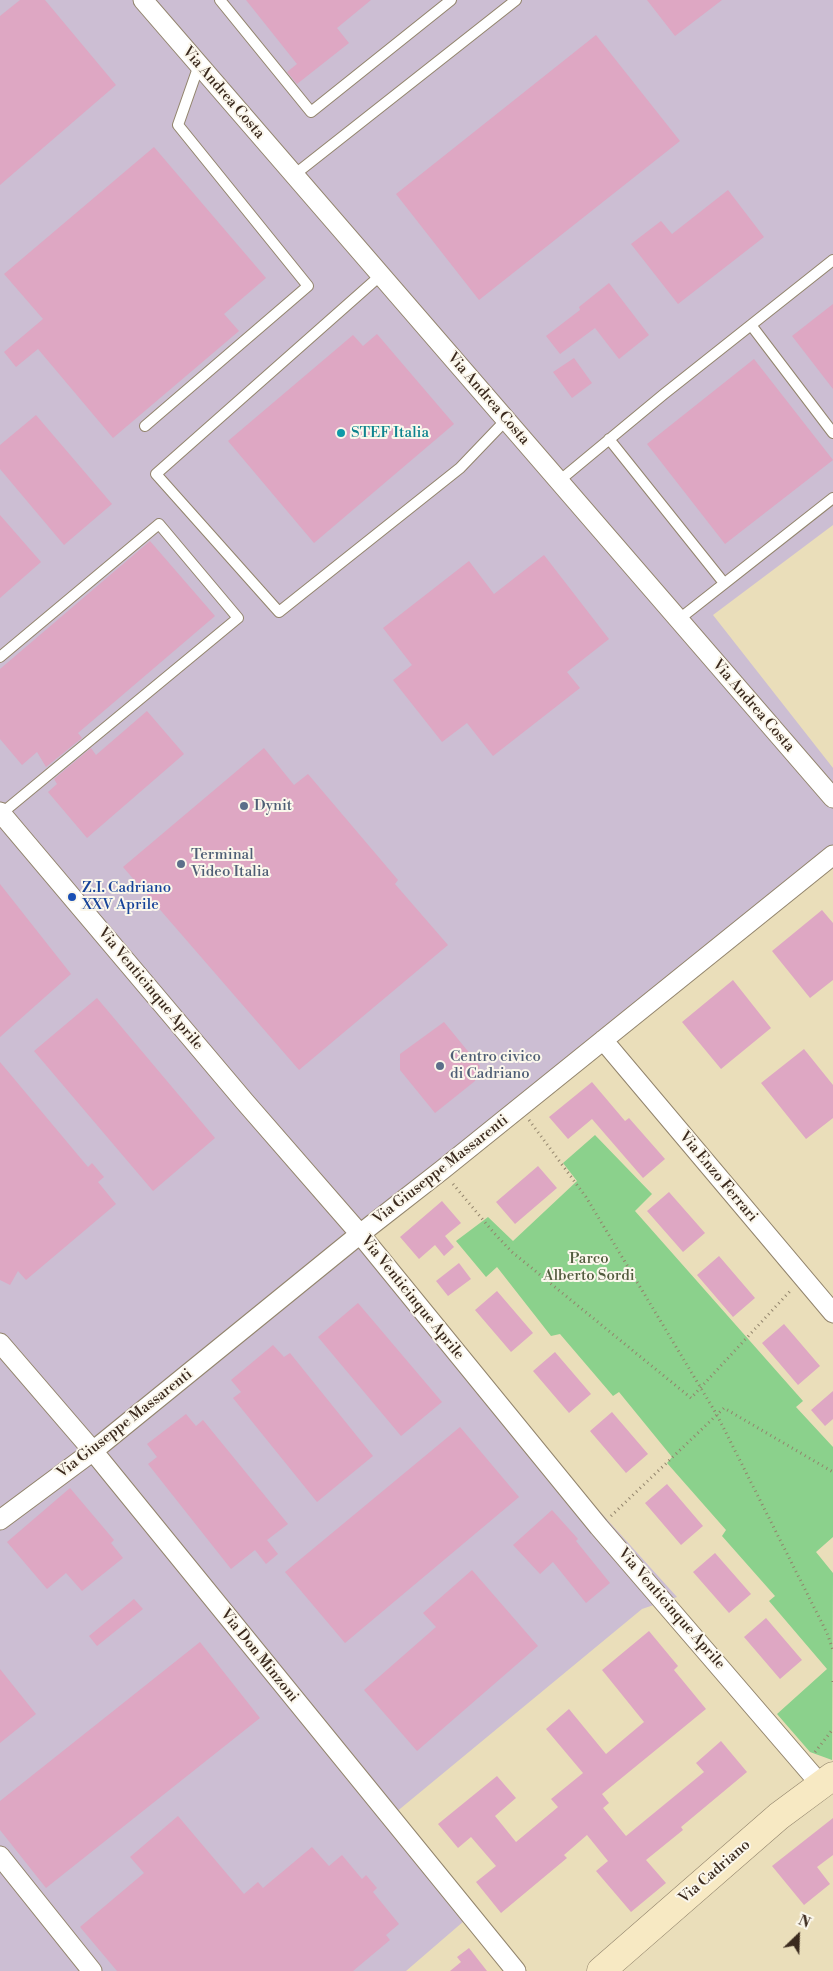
<!DOCTYPE html>
<html>
<head>
<meta charset="utf-8">
<style>
  body { margin:0 }
  #map { position:relative; width:833px; height:1971px; overflow:hidden; background:#eadeba; font-family:"Libre Bodoni",serif }
  canvas { display:block }
  .north { position:absolute; left:773px; top:1911px; width:50px; height:50px; -webkit-text-stroke:4px #fbf7ec; paint-order:stroke; rotate:24deg; font-size:14px; font-weight:700; line-height:20px; text-align:center; color:#3b2a1e }
  .north::after { content:''; display:block; margin:auto; width:18px; height:22px; background:#3b2a1e; clip-path:polygon(50% 0,100% 100%,50% 72%,0 100%) }
</style>
</head>
<body>
<div id="map">
<canvas width="833" height="1971"></canvas>
<div class="north">N</div>
</div>
<script>
const context = document.querySelector('canvas').getContext('2d');
context.lineJoin = 'round';
function paint(path, color) {
  context.fillStyle = color;
  context.fill(path, 'evenodd');
}
function strokePath(path, color, width, dash) {
  context.strokeStyle = color;
  context.lineWidth = width;
  context.lineCap = dash ? 'butt' : 'round';
  context.setLineDash(dash || []);
  context.stroke(path);
}
function label(font, color, halo, rows, align = 'center') {
  context.font = font + ' "Libre Bodoni",serif';
  context.lineWidth = 4;
  context.setLineDash([]);
  context.textBaseline = 'middle';
  context.strokeStyle = halo;
  context.fillStyle = color;
  for (const [text, x, y, turn = 0] of rows) {
    context.save();
    context.translate(x, y);
    context.rotate((+turn || 0) * Math.PI / 180);
    context.textAlign = isNaN(turn) ? turn : align;
    if (halo) context.strokeText(text, 0, 0);
    context.fillText(text, 0, 0);
    context.restore();
  }
}
paint(new Path2D(`
  M 0,0 L 833,0 L 833,525 L 713,615 L 833,768 L 833,857 L 354,1239 L 677,1597 L 642,1609 L 395,1813 L 464,1921 L 406,1971 L 0,1971 Z`), '#ccbed3');
paint(new Path2D(`
  M 595,1135 L 652,1194 L 635,1211 L 803,1401 L 796,1407 L 833,1447 L 833,1537 L 816,1552 L 833,1573 L 832,1760 L 810,1752 L 777,1714 L 827,1669 L 769,1601 L 775,1596 L 722,1536 L 726,1530 L 667,1463 L 672,1457 L 619,1392 L 613,1396 L 560,1334 L 551,1336 L 497,1267 L 486,1277 L 456,1241 L 488,1217 L 513,1241 L 577,1181 L 563,1163 Z`), '#8bd18c');
paint(new Path2D(`
  M 20,0 L 45,0 L 116,85 L 0,185 L 0,16 Z
  M 246,0 L 371,0 L 337,28 L 349,43 L 297,84 L 287,72 L 297,64 Z
  M 647,0 L 722,0 L 675,36 Z
  M 596,35 L 680,141 L 479,300 L 396,194 Z
  M 154,147 L 266,278 L 224,314 L 239,331 L 113,438 L 38,349 L 16,367 L 4,352 L 43,319 L 4,274 Z
  M 728,190 L 764,237 L 678,304 L 631,244 L 661,221 L 672,234 Z
  M 609,283 L 649,335 L 619,359 L 595,328 L 560,354 L 546,336 L 580,310 L 579,307 Z
  M 833,304 L 833,389 L 792,336 Z
  M 377,334 L 454,424 L 314,543 L 228,441 L 353,335 L 363,346 Z
  M 574,358 L 592,383 L 572,398 L 553,372 Z
  M 754,359 L 833,460 L 725,544 L 647,444 Z
  M 36,415 L 112,504 L 64,545 L 0,469 L 0,445 Z
  M 0,515 L 41,562 L 0,598 Z
  M 150,541 L 215,616 L 78,733 L 82,738 L 46,767 L 37,752 L 22,765 L 0,739 L 0,669 Z
  M 544,555 L 609,639 L 567,672 L 580,688 L 493,756 L 467,723 L 442,742 L 393,680 L 412,665 L 383,628 L 469,561 L 494,594 Z
  M 147,711 L 184,754 L 87,838 L 48,792 L 57,784 L 54,779 L 91,748 L 96,755 Z
  M 264,748 L 294,785 L 308,774 L 398,880 L 395,884 L 448,945 L 299,1070 L 123,867 Z
  M 0,884 L 71,974 L 0,1037 Z
  M 822,910 L 833,923 L 833,980 L 810,998 L 772,951 Z
  M 733,980 L 771,1028 L 721,1069 L 682,1022 Z
  M 97,998 L 215,1138 L 153,1191 L 34,1051 Z
  M 444,1022 L 480,1066 L 475,1081 L 435,1113 L 400,1070 L 400,1054 Z
  M 804,1049 L 833,1085 L 833,1118 L 806,1139 L 761,1083 Z
  M 0,1062 L 88,1167 L 92,1163 L 104,1177 L 98,1182 L 116,1204 L 26,1280 L 18,1271 L 10,1285 L 0,1280 Z
  M 592,1082 L 625,1121 L 629,1118 L 665,1159 L 643,1178 L 592,1119 L 568,1139 L 549,1117 Z
  M 538,1166 L 557,1188 L 515,1224 L 496,1202 Z
  M 669,1192 L 705,1233 L 683,1252 L 647,1211 Z
  M 442,1201 L 461,1223 L 445,1236 L 454,1247 L 444,1256 L 435,1245 L 419,1259 L 400,1237 Z
  M 719,1256 L 755,1298 L 733,1317 L 697,1275 Z
  M 459,1263 L 471,1279 L 448,1296 L 436,1281 Z
  M 497,1291 L 533,1333 L 511,1352 L 475,1310 Z
  M 358,1303 L 442,1402 L 401,1436 L 318,1337 Z
  M 784,1324 L 820,1366 L 798,1385 L 762,1343 Z
  M 273,1345 L 284,1357 L 290,1353 L 373,1456 L 317,1502 L 233,1398 L 241,1392 L 231,1380 Z
  M 555,1352 L 591,1394 L 569,1413 L 533,1371 Z
  M 833,1391 L 833,1419 L 825,1426 L 811,1410 Z
  M 612,1412 L 648,1454 L 626,1473 L 590,1431 Z
  M 186,1414 L 196,1426 L 203,1420 L 288,1524 L 267,1540 L 278,1554 L 266,1564 L 255,1550 L 231,1569 L 148,1464 L 157,1457 L 147,1444 Z
  M 460,1427 L 519,1497 L 345,1643 L 285,1572 Z
  M 667,1484 L 703,1526 L 681,1545 L 645,1503 Z
  M 70,1488 L 114,1540 L 111,1543 L 123,1558 L 82,1591 L 66,1573 L 47,1589 L 7,1542 Z
  M 552,1510 L 578,1539 L 576,1541 L 610,1583 L 586,1603 L 553,1562 L 540,1574 L 513,1545 Z
  M 715,1553 L 751,1594 L 729,1613 L 693,1572 Z
  M 472,1570 L 538,1646 L 417,1751 L 364,1690 L 436,1627 L 423,1613 Z
  M 134,1599 L 143,1609 L 97,1646 L 89,1636 Z
  M 766,1618 L 802,1660 L 780,1679 L 744,1637 Z
  M 649,1631 L 678,1666 L 674,1670 L 706,1709 L 602,1794 L 609,1803 L 603,1808 L 626,1836 L 704,1772 L 696,1763 L 721,1741 L 747,1772 L 681,1827 L 683,1830 L 646,1860 L 666,1883 L 631,1912 L 596,1871 L 608,1861 L 587,1835 L 564,1855 L 567,1858 L 501,1913 L 476,1882 L 496,1866 L 471,1837 L 458,1848 L 438,1824 L 497,1776 L 516,1798 L 495,1816 L 516,1842 L 558,1807 L 551,1799 L 583,1773 L 546,1729 L 569,1709 L 606,1754 L 644,1722 L 602,1670 Z
  M 200,1642 L 260,1718 L 46,1888 L 0,1830 L 0,1801 Z
  M 0,1669 L 36,1714 L 0,1743 Z
  M 178,1816 L 244,1894 L 258,1882 L 263,1888 L 312,1847 L 329,1866 L 342,1855 L 362,1879 L 366,1875 L 377,1888 L 373,1892 L 399,1924 L 386,1935 L 390,1940 L 353,1971 L 117,1971 L 80,1927 L 144,1873 L 130,1857 Z
  M 833,1818 L 833,1855 L 817,1867 L 830,1884 L 804,1905 L 772,1866 Z
  M 469,1948 L 487,1971 L 450,1971 L 461,1962 L 457,1957 Z`), '#dea7c3');
const lane = new Path2D(`
  M 220,0 L 311,112 L 451,0
  M 294,175 L 516,0
  M 381,275 L 156,474 L 279,612 L 460,468 L 506,420
  M 751,325 L 833,433
  M 145,426 L 308,286 L 178,125 L 199,65
  M 609,439 L 724,583
  M 559,481 L 664,394 L 833,260
  M 678,620 L 833,498
  M 0,657 L 159,524 L 238,618 L 1,814`);
const street = new Path2D(`
  M 143,0 L 833,798
  M 0,812 L 245,1102 L 360,1234 L 599,1527 L 821,1785
  M 603,1040 L 833,1313
  M 0,1343 L 93,1451 L 516,1971
  M 0,1520 L 93,1451 L 360,1234 L 442,1170 L 833,855
  M 0,1856 L 92,1971`);
const secondary = new Path2D(`
  M 601,1971 L 779,1816 L 833,1776`);
strokePath(lane, '#92846c', 12);
strokePath(street, '#92846c', 21);
strokePath(secondary, '#92846c', 29);
strokePath(new Path2D(`
  M 529,1120 L 586,1197 L 717,1415 L 827,1633 L 833,1650
  M 453,1184 L 494,1233 L 512,1252 L 691,1398 L 792,1289
  M 611,1516 L 724,1408 L 833,1472
  M 833,1681 L 833,1683
  M 815,1752 L 833,1729`), '#92846c', 3, [1, 4]);
strokePath(lane, '#fff', 10);
strokePath(street, '#fff', 19);
strokePath(secondary, '#f7e9c3', 28);
for (const [x, y, r, color] of [
  [341,433,5,"#0f9aa8"],
  [244,806,5,"#5c6f8a"],
  [181,864,5,"#5c6f8a"],
  [72,897,5,"#1a4fb4"],
  [440,1066,5,"#5c6f8a"]
]) {
  const dot = new Path2D();
  dot.arc(x, y, r, 0, 2 * Math.PI);
  context.fillStyle = color;
  context.fill(dot);
  strokePath(dot, '#fbf7ec', 2);
}
label('15px', '#3b2a1e', '#fbf7ec', [
  ["Via Andrea Costa",223,93,49],
  ["Via Andrea Costa",488,399,49],
  ["Via Andrea Costa",753,706,49],
  ["Via Venticinque Aprile",150,989,50],
  ["Via Giuseppe Massarenti",441,1170,-38],
  ["Via Enzo Ferrari",718,1177,50],
  ["Via Venticinque Aprile",412,1298,51],
  ["Via Giuseppe Massarenti",125,1424,-38],
  ["Via Venticinque Aprile",671,1609,49],
  ["Via Don Minzoni",259,1656,51],
  ["Via Cadriano",715,1872,-41]
]);
label('15px', '#0d838f', '#fbf7ec', [
  ["STEF Italia",351,433]
], 'left');
label('15px', '#4e5e75', '#fbf7ec', [
  ["Dynit",254,806],
  ["Terminal",191,855],
  ["Video Italia",191,872],
  ["Centro civico",450,1057],
  ["di Cadriano",450,1074]
], 'left');
label('15px', '#164399', '#fbf7ec', [
  ["Z.I. Cadriano",82,888],
  ["XXV Aprile",82,905]
], 'left');
label('15px', '#535c3f', '#fbf7ec', [
  ["Parco",589,1259],
  ["Alberto Sordi",589,1276]
]);
</script>
</body>
</html>
